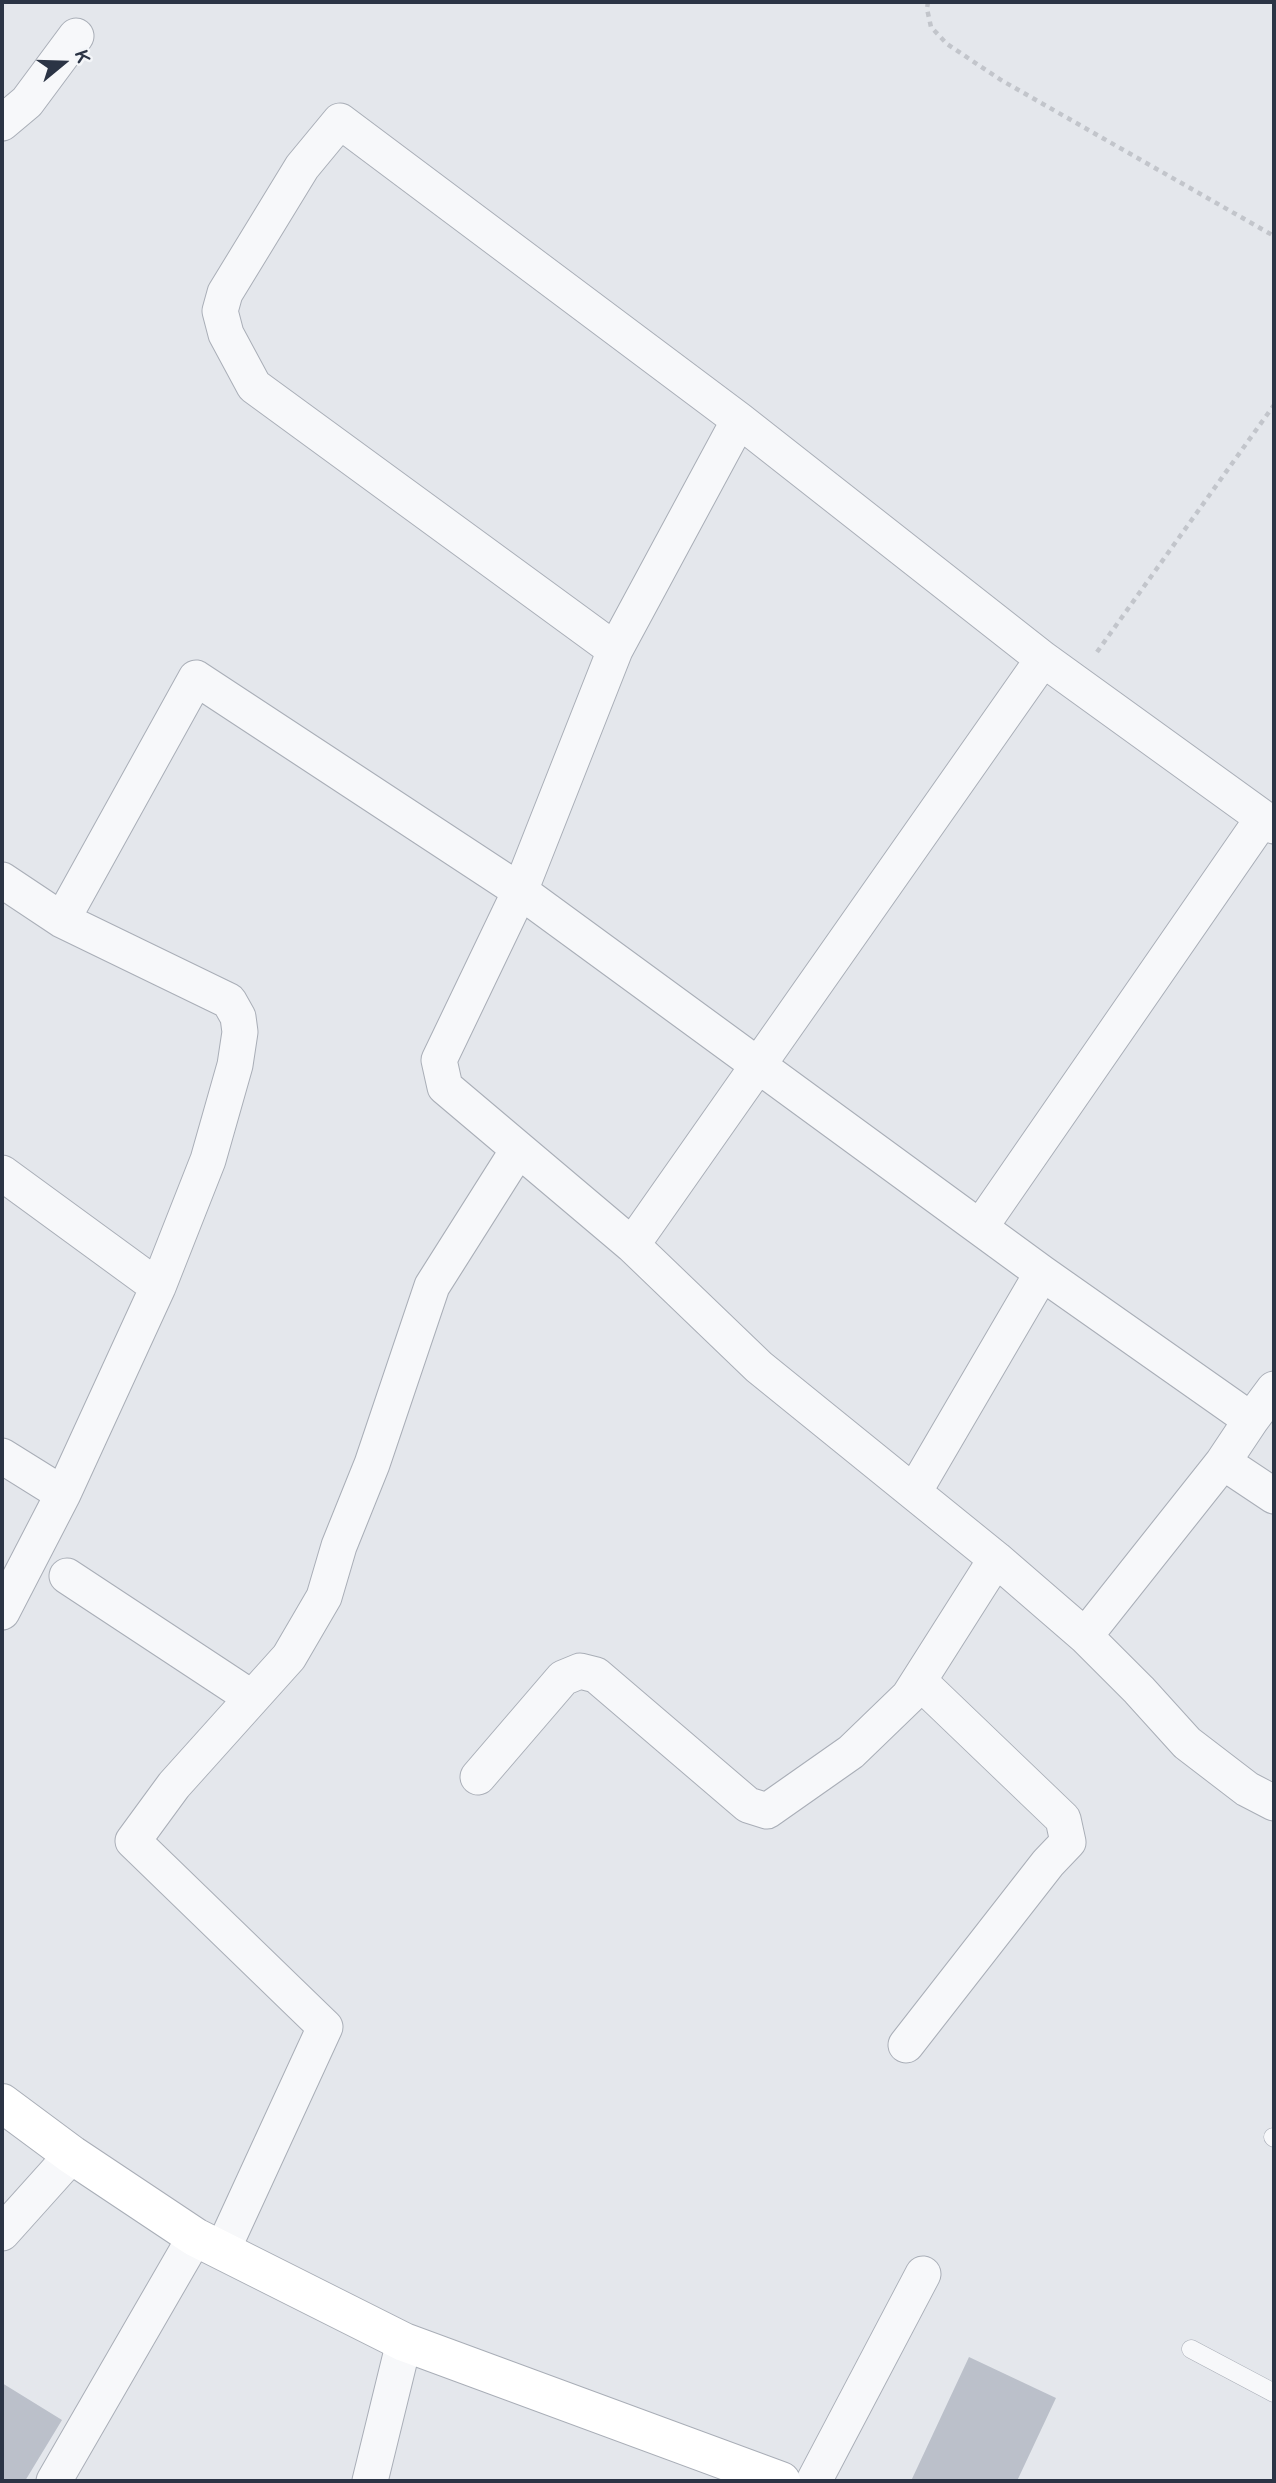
<!DOCTYPE html>
<html>
<head>
<meta charset="utf-8">
<style>
  body { margin:0 }
  #map { position:relative; width:1276px; height:2483px; overflow:hidden; background:#e4e7ec; font-family:Quicksand,sans-serif }
  canvas { display:block }
  .frame { position:absolute; inset:0; border:4px solid #2b3445; pointer-events:none }
  .north { position:absolute; left:28px; top:28px; width:70px; height:70px; -webkit-text-stroke:5px #f4f6f9; paint-order:stroke; rotate:71deg; font-size:19px; font-weight:700; line-height:28px; text-align:center; color:#2b3445 }
  .north::after { content:''; display:block; margin:auto; width:24px; height:32px; background:#2b3445; clip-path:polygon(50% 0,100% 100%,50% 72%,0 100%) }
</style>
</head>
<body>
<div id="map">
<canvas width="1276" height="2483"></canvas>
<div class="frame"></div>
<div class="north">K</div>
</div>
<script>
const context = document.querySelector('canvas').getContext('2d');
context.lineJoin = 'round';
function paint(path, color) {
  context.fillStyle = color;
  context.fill(path, 'evenodd');
}
function strokePath(path, color, width, dash) {
  context.strokeStyle = color;
  context.lineWidth = width;
  context.lineCap = dash ? 'butt' : 'round';
  context.setLineDash(dash || []);
  context.stroke(path);
}
paint(new Path2D(`
  M 969,2357 L 1056,2398 L 1017,2481 L 911,2481 Z
  M 2,2383 L 62,2420 L 25,2481 L 2,2481 Z`), '#bbc0ca');
const service = new Path2D(`
  M 1273,2137 L 1274,2138
  M 1191,2349 L 1274,2393`);
const minor = new Path2D(`
  M 2,123 L 27,102 L 76,36
  M 615,650 L 254,386 L 226,334 L 220,311 L 225,293 L 302,167 L 340,121 L 739,420
  M 1274,826 L 1043,659 L 739,420 L 615,650 L 520,891 L 439,1060 L 445,1087 L 632,1245 L 759,1367 L 996,1559 L 1085,1636 L 1139,1690 L 1187,1743 L 1247,1789 L 1274,1803
  M 2,880 L 62,920 L 229,1001 L 238,1017 L 240,1032 L 235,1065 L 208,1160 L 158,1287 L 63,1494 L 2,1612
  M 62,920 L 196,678 L 520,891 L 1042,1273 L 1251,1420
  M 2,1173 L 158,1287
  M 981,1226 L 1263,818
  M 632,1245 L 1043,659
  M 2,1456 L 63,1494
  M 1223,1462 L 1274,1496
  M 914,1492 L 1042,1273
  M 67,1576 L 252,1698
  M 1085,1636 L 1223,1462 L 1251,1420 L 1274,1389
  M 478,1777 L 563,1678 L 580,1671 L 596,1675 L 748,1805 L 767,1811 L 851,1752 L 909,1696 L 996,1559
  M 906,2045 L 1048,1863 L 1068,1842 L 1063,1819 L 919,1681
  M 2,2233 L 72,2155
  M 222,2251 L 325,2027 L 133,1841 L 174,1785 L 289,1657 L 324,1597 L 339,1546 L 372,1464 L 432,1286 L 518,1150
  M 54,2481 L 195,2237
  M 370,2481 L 404,2342
  M 814,2481 L 923,2274`);
const secondary = new Path2D(`
  M 2,2103 L 72,2155 L 195,2237 L 404,2342 L 781,2481`);
strokePath(service, '#a9aeb7', 19);
strokePath(minor, '#a9aeb7', 37);
strokePath(secondary, '#a9aeb7', 40);
strokePath(new Path2D(`
  M 928,2 L 927,9 L 931,27 L 947,44 L 1001,80 L 1274,236
  M 1097,652 L 1274,405`), '#c2c5cb', 4.5, [5, 5]);
strokePath(service, '#f7f8fa', 18);
strokePath(minor, '#f7f8fa', 35);
strokePath(secondary, '#fff', 38);
</script>
</body>
</html>
